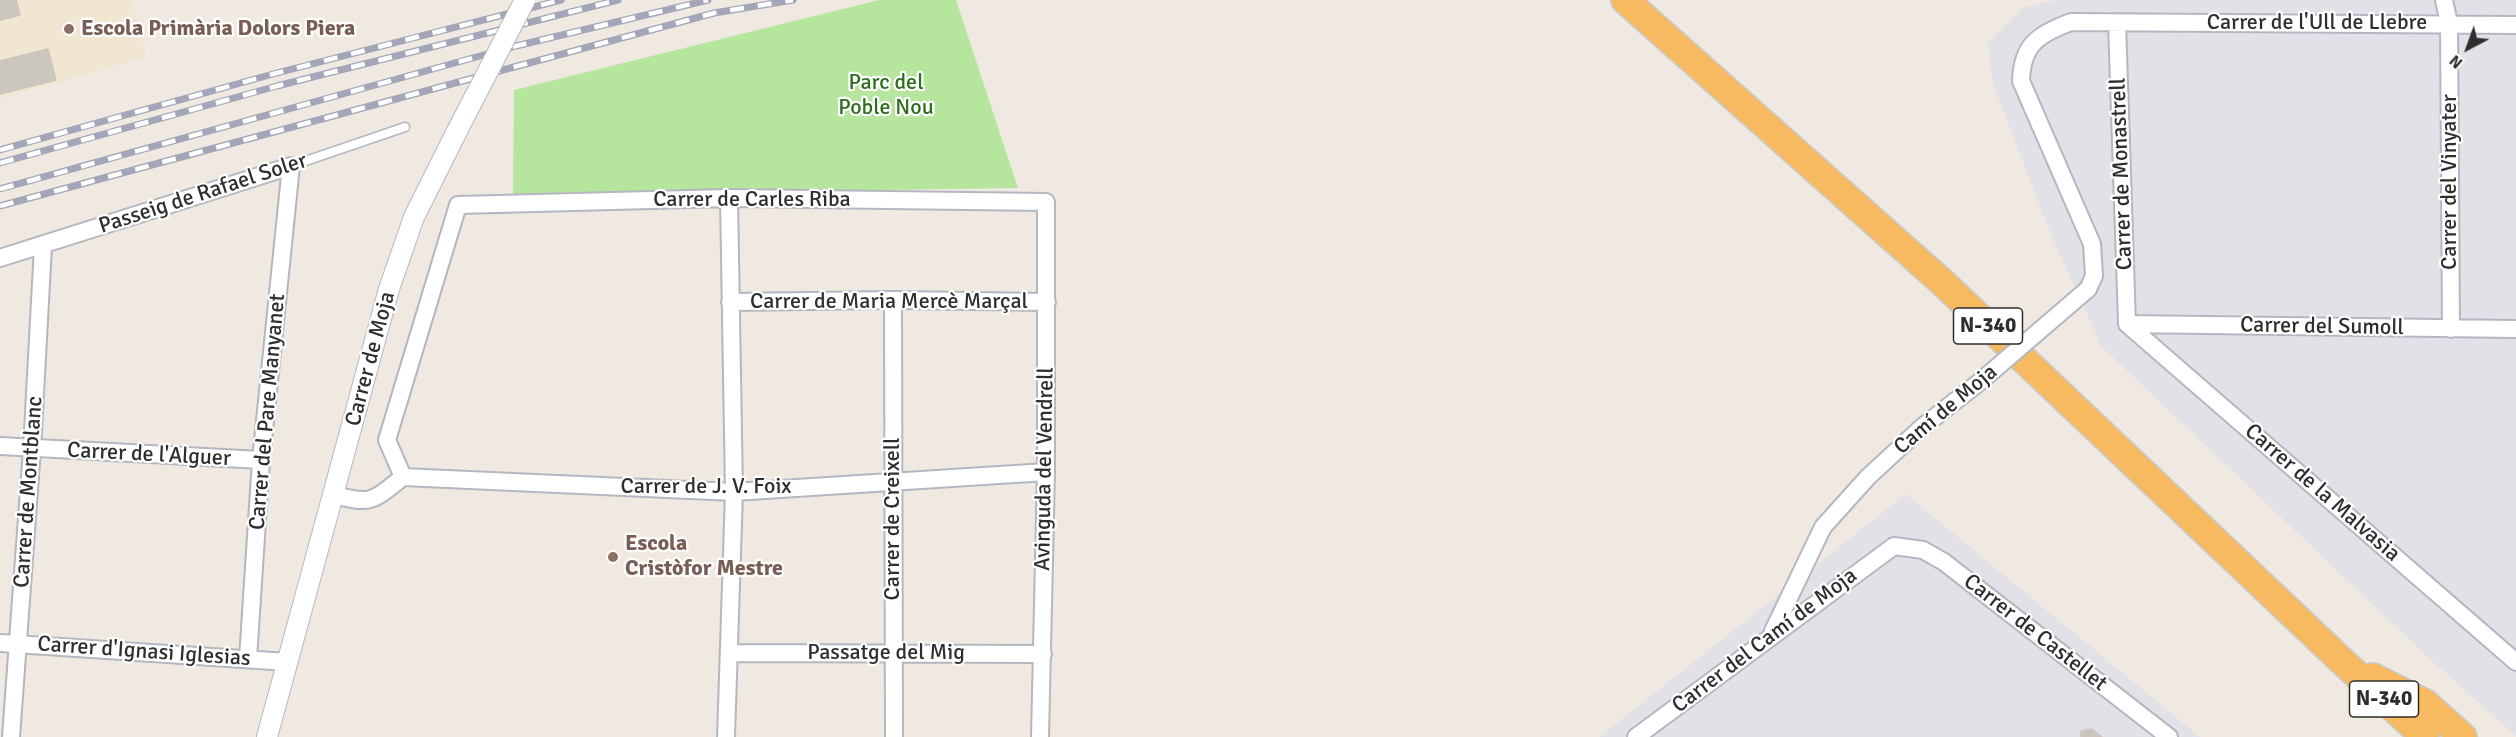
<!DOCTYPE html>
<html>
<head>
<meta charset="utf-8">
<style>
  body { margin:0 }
  #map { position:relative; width:2516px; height:737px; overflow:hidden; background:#efe9e1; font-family:Signika,sans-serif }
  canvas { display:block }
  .north { position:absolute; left:2438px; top:18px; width:60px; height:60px; -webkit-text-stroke:4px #fff; paint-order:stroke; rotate:221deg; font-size:16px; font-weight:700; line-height:24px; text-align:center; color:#2e2e2e }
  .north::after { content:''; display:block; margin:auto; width:21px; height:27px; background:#2e2e2e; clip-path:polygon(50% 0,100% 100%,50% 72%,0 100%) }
</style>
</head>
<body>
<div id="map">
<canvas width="2516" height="737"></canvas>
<div class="north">N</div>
</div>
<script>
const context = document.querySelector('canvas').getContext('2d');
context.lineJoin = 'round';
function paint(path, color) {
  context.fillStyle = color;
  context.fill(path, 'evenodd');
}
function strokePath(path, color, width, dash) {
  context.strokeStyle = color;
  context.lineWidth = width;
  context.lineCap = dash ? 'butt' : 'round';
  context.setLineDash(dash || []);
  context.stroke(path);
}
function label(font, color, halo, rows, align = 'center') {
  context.font = font + ' Signika,sans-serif';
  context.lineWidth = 4.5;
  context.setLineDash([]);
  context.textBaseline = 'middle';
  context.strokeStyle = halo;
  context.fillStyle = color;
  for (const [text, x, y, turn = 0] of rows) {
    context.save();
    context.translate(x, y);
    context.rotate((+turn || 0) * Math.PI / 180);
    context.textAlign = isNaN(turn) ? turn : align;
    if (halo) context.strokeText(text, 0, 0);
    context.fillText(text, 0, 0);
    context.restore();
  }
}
paint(new Path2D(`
  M 2056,0 L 2516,0 L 2516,736 L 2433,662 L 2102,347 L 2053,239 L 1993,84 L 1988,43 L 2023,8 Z
  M 1906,494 L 2200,737 L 1599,737 Z`), '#e3e1e8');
paint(new Path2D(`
  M 0,0 L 131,0 L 146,57 L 0,99 Z`), '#f0e6d1');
paint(new Path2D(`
  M 879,0 L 956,0 L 1018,188 L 513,195 L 514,90 Z`), '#b6e59e');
const building = new Path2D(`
  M 0,0 L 16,0 L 20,15 L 0,20 Z
  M 48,49 L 56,80 L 0,94 L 0,61 Z
  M 2092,729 L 2102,737 L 2081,737 L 2081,731 Z`);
paint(building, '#cbc7bf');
strokePath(building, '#cbc5ba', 1.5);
const service = new Path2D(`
  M 291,166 L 405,127`);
const minor = new Path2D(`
  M 2444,0 L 2449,23 L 2451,329
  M 2117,23 L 2127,324
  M 0,258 L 291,166 L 261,460 L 248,659
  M 2088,289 L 2094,276 L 2092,244 L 2021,81 C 2022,44 2039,34 2071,22 L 2516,25
  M 893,300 L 894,737
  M 730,302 L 893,300 L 1047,302
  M 2127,324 L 2516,662
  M 2127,324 L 2516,329
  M 0,446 L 261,460
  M 334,495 C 373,505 372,501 403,477
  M 1773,631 L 1823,527 L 1868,477 L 1921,428 L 1982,380
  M 0,643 L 288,662
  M 729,653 L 1043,654
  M 11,737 L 32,449 L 43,246
  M 726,737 L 734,492 L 729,198
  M 1040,737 L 1046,472 L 1046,202 L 729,198 L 458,205 L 387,440 L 403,477 L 734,492 L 1046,472
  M 1636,737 L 1894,546 L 1923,550 L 1944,562 L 2169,737`);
const tertiary = new Path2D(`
  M 267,737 L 389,289 L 414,217 L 458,129`);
const trunk = new Path2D(`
  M 1625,0 L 1942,282 L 2343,662 L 2425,737
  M 2373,677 L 2425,703 L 2463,737`);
strokePath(service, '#b4b7c1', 11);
strokePath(minor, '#b4b7c1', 20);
strokePath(tertiary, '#b4b7c1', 22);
strokePath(trunk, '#c9c9c9', 30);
strokePath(service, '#fff', 8);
strokePath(minor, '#fff', 16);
strokePath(tertiary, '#fff', 20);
strokePath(trunk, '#f8ba60', 27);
const rail = new Path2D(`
  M 0,150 L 273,74 L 561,0
  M 0,163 L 277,86 L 618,0
  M 0,189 L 516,46 L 708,0
  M 0,206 L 714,13 L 793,0`);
strokePath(rail, '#a3a6b8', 7);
strokePath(rail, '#fff', 4.5, [14]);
const minorBridge = new Path2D(`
  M 1982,380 L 2088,289`);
const tertiaryBridge = new Path2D(`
  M 458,129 L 525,0`);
strokePath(minorBridge, '#b4b7c1', 20, []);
strokePath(tertiaryBridge, '#b4b7c1', 22, []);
strokePath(minorBridge, '#fff', 16);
strokePath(tertiaryBridge, '#fff', 20);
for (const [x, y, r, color] of [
  [69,29,6,"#8d6e63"],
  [613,557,6,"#8d6e63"]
]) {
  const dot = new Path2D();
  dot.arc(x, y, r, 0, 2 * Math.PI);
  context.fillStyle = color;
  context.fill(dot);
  strokePath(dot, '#fff', 2);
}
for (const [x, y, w] of [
  [1988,326,69],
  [2384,699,69]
]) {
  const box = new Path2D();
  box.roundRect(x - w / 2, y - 18, w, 36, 4.5);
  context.fillStyle = '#fff';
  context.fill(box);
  strokePath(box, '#2e2e2e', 1.5);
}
label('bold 21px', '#2e2e2e', null, [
  ["N-340",1988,326],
  ["N-340",2384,699]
]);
label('22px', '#2e2e2e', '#fff', [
  ["Carrer de l'Ull de Llebre",2317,23],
  ["Carrer de Monastrell",2122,174,-92],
  ["Carrer del Vinyater",2450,182,-90],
  ["Passeig de Rafael Soler",203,194,-18],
  ["Carrer de Carles Riba",752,200],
  ["Carrer de Maria Mercè Marçal",889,302],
  ["Carrer del Sumoll",2322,327,1],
  ["Carrer de Moja",371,359,-75],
  ["Camí de Moja",1946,410,-40],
  ["Carrer del Pare Manyanet",268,412,-85],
  ["Carrer de l'Alguer",149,455,3],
  ["Avinguda del Vendrell",1045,469,-89],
  ["Carrer de J. V. Foix",706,487],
  ["Carrer de Montblanc",29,492,-86],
  ["Carrer de la Malvasia",2322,493,41],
  ["Carrer de Creixell",893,519,-90],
  ["Carrer de Castellet",2035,633,38],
  ["Carrer del Camí de Moja",1765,641,-37],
  ["Carrer d'Ignasi Iglesias",144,652,4],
  ["Passatge del Mig",886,653]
]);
label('bold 22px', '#785e54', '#fff', [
  ["Escola Primària Dolors Piera",81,29],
  ["Escola",625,544],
  ["Cristòfor Mestre",625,569]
], 'left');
label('22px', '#2c6e1b', '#fff', [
  ["Parc del",886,83],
  ["Poble Nou",886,108]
]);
</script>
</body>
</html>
